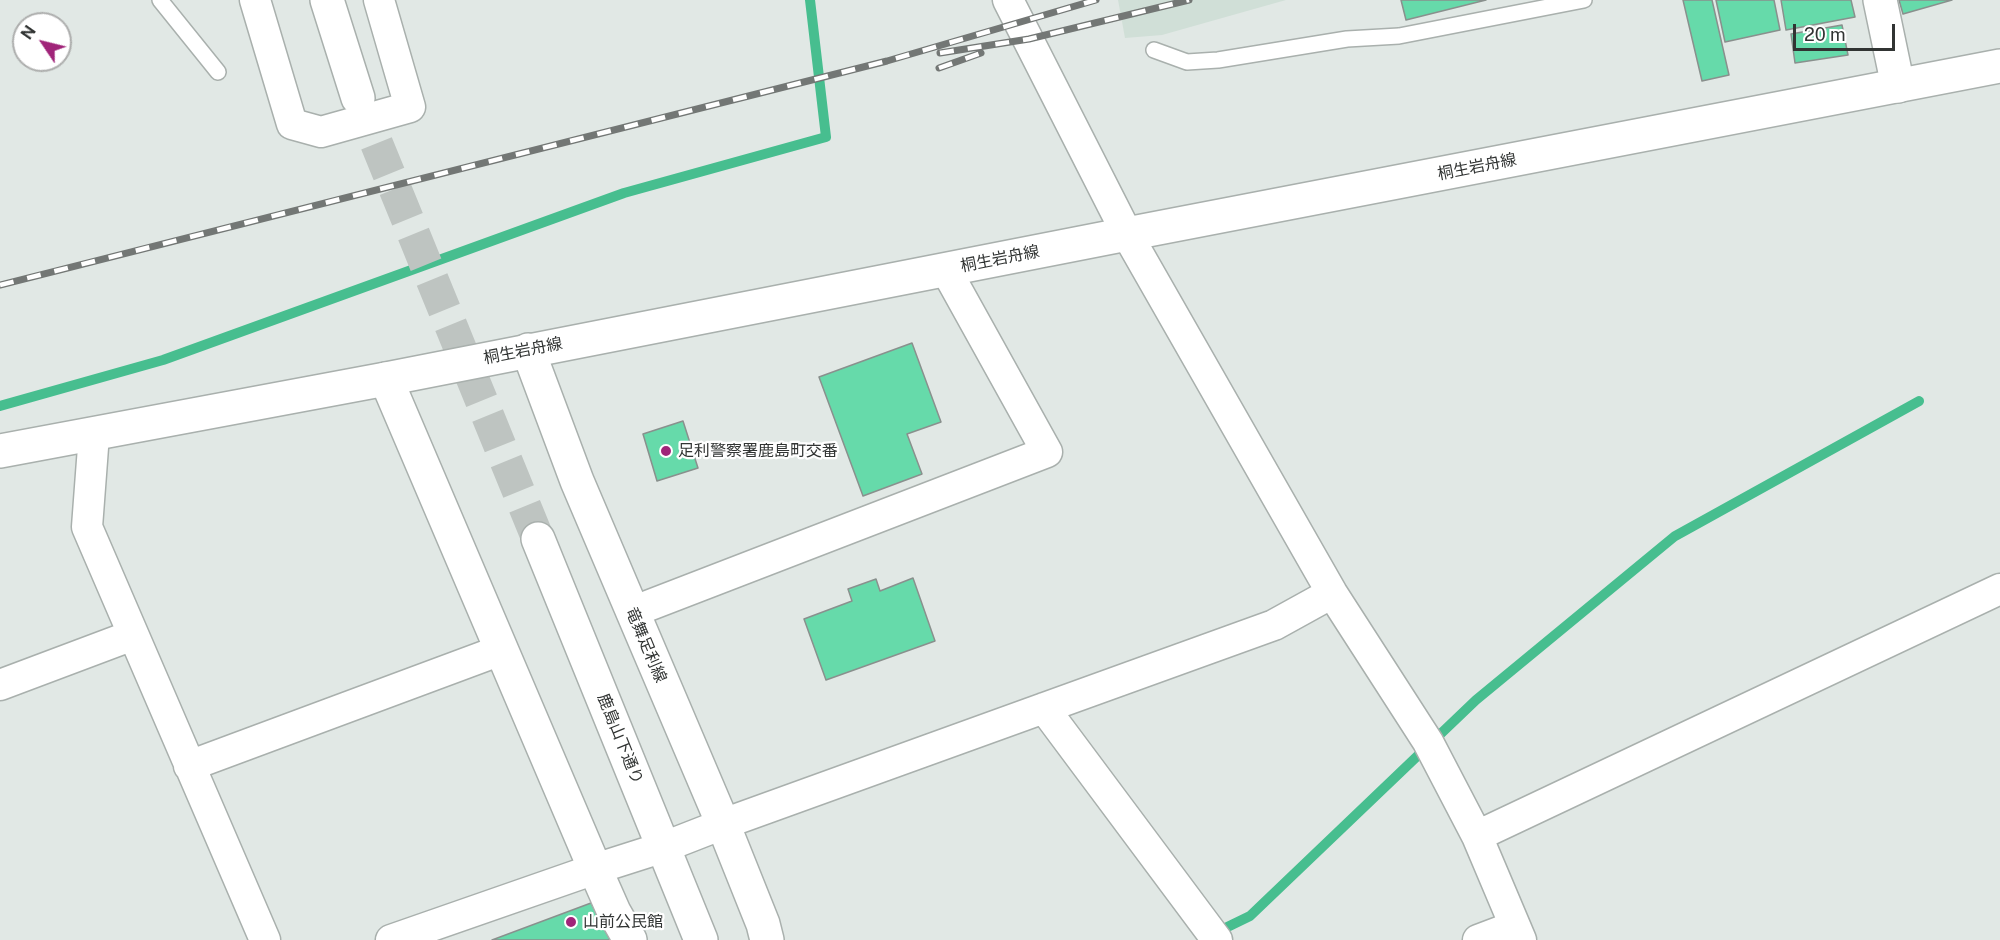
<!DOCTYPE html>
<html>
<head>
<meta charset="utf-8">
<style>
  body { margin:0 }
  #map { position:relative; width:2000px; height:940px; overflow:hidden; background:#e1e8e5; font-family:"Public Sans",sans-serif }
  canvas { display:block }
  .north { position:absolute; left:12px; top:12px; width:60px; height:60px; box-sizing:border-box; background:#fff; border:2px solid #adaead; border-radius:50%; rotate:305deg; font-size:16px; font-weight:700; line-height:24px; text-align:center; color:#313433 }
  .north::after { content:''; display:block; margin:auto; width:21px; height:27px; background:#a02479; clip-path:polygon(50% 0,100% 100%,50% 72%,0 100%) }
  .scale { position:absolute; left:1793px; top:24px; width:102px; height:27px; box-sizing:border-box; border:3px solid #313433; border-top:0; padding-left:8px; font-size:18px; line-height:21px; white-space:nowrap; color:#313433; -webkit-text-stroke:4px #fff; paint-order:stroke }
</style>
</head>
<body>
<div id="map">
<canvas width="2000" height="940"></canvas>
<div class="north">N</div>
<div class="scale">20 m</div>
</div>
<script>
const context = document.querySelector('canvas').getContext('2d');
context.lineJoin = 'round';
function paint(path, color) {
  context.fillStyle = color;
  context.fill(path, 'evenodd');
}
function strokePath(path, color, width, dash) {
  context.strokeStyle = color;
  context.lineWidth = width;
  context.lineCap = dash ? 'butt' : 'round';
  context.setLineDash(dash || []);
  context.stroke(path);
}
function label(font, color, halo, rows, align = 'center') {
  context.font = font + ' "Public Sans","Noto Sans JP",sans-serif';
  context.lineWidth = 4.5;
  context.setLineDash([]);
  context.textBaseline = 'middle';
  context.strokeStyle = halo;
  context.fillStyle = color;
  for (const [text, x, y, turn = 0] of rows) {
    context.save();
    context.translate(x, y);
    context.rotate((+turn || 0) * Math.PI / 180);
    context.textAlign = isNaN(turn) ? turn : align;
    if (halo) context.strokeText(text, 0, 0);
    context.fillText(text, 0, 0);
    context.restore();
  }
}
paint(new Path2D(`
  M 1118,0 L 1286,0 L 1162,35 L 1125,38 Z`), '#d0dfd7');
strokePath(new Path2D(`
  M 0,406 L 163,360 L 624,193 L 826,137 L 810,0
  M 1215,933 L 1250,916 L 1476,700 L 1675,536 L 1919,401`), '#47be8f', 10);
const building = new Path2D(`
  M 1401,0 L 1486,0 L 1406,20 Z
  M 1683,0 L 1712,0 L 1729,75 L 1702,81 Z
  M 1716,0 L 1774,0 L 1780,30 L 1725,42 Z
  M 1781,0 L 1851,0 L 1855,17 L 1786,30 Z
  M 1899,0 L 1952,0 L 1903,14 Z
  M 1842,25 L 1848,55 L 1795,63 L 1791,34 Z
  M 912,343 L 941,422 L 907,434 L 922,474 L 863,496 L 819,377 Z
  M 683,421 L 698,468 L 657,481 L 643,434 Z
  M 913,578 L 935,641 L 826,680 L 804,619 L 852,601 L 848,589 L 876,579 L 880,591 Z
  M 591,903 L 610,940 L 492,940 Z`);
paint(building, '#66daaa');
strokePath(building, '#89908d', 1.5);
strokePath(new Path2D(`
  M 358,98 L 538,539`), '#bec4c1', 33, [33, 16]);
const service = new Path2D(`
  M 160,0 L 218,72
  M 1154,50 L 1187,62 L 1218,60 L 1347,39 L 1399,36 L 1584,0`);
const minor = new Path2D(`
  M 255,0 L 292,124 L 321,132 L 410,107 L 379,0
  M 1008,0 L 1127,234 L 1332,593 L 1428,742 L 1477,836 L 1521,940
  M 94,434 L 87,527 L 265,940
  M 632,612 L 1047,452 L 946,270
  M 0,685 L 133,635
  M 1044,708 L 1217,940
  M 189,766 L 501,650
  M 1477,836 L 2000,589
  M 391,940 L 595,869 L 664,847 L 723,824 L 1274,625 L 1332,593
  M 1478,940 L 1515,926`);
const tertiary = new Path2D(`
  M 1880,0 L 1898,86`);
const secondary = new Path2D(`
  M 327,0 L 358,98
  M 528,350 L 577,481 L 723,824 L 763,924 L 767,940
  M 386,379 L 595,869 L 614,912 L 630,940
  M 538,539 L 701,940`);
const primary = new Path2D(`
  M 0,451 L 386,379 L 1127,234 L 2000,66`);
strokePath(service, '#a9b0ad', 18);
strokePath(minor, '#a9b0ad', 33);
strokePath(tertiary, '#a9b0ad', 36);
strokePath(secondary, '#a9b0ad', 36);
strokePath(primary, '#a9b0ad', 36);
strokePath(service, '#fff', 15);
strokePath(minor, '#fff', 30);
strokePath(tertiary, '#fff', 33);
strokePath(secondary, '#fff', 33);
strokePath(primary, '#fff', 33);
const rail = new Path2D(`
  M 940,53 L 1029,39 L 1189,0
  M 939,68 L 981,53
  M 0,285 L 887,61 L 1096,0`);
strokePath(rail, '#737775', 7);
strokePath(rail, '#fff', 4.5, [14]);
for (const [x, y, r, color] of [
  [666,451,6,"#a02479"],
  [571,922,6,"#a02479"]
]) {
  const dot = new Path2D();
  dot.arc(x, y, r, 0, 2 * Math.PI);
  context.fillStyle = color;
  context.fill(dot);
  strokePath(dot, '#fff', 2);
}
label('16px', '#313433', '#fff', [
  ["桐生岩舟線",1477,167,-11],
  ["桐生岩舟線",1000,259,-11],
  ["桐生岩舟線",523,351,-11],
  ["竜舞足利線",646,645,67],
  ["鹿島山下通り",620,739,68]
]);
label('16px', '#313433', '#fff', [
  ["足利警察署鹿島町交番",678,451],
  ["山前公民館",583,922]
], 'left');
</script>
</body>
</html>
